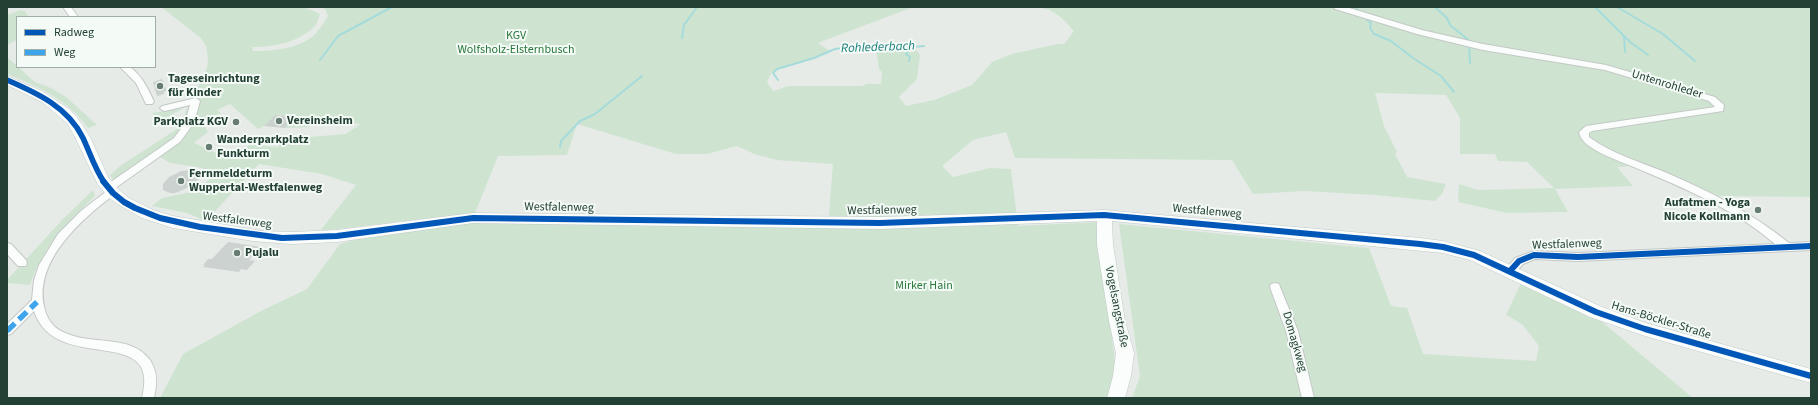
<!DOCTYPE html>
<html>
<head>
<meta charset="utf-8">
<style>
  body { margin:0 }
  #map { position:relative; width:1818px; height:405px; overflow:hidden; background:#e6ebe8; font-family:"Source Sans 3",sans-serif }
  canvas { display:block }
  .frame { position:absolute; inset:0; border:8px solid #224033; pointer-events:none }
  .legend { position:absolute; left:16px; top:16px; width:140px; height:52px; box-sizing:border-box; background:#f4faf6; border:1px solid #a0b0a8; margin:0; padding:5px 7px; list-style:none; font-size:12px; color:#224033 }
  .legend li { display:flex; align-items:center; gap:8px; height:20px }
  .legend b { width:20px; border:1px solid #a0b0a8 }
</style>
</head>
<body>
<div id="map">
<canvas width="1818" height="405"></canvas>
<div class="frame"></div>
<ul class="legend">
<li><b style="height:5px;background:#0057b8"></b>Radweg</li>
<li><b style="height:5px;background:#3ea4eb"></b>Weg</li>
</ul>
</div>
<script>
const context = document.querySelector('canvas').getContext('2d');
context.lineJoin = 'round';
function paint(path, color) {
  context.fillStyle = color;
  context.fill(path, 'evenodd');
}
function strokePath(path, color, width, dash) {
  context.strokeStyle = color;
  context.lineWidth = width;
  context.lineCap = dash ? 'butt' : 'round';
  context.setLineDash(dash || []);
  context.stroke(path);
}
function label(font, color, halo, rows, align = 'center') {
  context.font = font + ' "Source Sans 3",sans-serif';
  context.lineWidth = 4;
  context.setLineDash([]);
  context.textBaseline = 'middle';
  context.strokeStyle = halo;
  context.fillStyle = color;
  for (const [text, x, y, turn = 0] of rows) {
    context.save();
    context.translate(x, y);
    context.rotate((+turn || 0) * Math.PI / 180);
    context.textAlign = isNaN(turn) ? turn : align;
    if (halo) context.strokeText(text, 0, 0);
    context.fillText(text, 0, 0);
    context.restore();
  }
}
paint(new Path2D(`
  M 161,7 L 304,7 L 320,14 C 318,19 317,25 313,28 C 296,43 274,47 252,47 L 253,51 C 273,51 300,49 315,34 C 320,29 324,22 328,16 L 325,9 L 319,7 L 913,7 L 818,43 L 830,51 L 772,72 L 767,82 L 773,91 L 789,86 L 863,86 L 866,84 L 881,84 L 882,72 L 879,69 L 876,50 L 914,46 L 920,55 L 917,79 L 899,97 L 906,106 L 934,100 L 972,85 L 992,62 L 1012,54 L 1057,44 L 1064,44 L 1074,31 C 1060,16 1056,10 1036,7 L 1811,7 L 1811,197 L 1714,196 L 1696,186 L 1645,165 L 1617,167 L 1633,186 L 1555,189 L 1568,212 L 1507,213 L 1458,202 L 1459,184 L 1478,190 L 1554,188 L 1527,162 L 1498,161 L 1495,154 L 1460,154 L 1460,118 L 1446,95 L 1375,93 L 1384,126 L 1397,152 L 1395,154 L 1407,177 L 1446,184 L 1442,194 L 1435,201 L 1375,195 L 1304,191 L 1253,194 L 1232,160 L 1015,158 L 1006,132 L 973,140 L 942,166 L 953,177 L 990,168 L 1011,169 L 1018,226 L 1096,222 L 1110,320 L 1117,380 L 1111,398 L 160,398 L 183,354 L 261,311 L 307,289 L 340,244 L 368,236 L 471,223 L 828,226 L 833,164 L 777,160 L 754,154 L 737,146 L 707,154 L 676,154 L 577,124 L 567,155 L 498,156 L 475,213 L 320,231 L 356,185 L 322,174 L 259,164 L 206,221 L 187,213 L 152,206 L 162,198 L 192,192 L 209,180 L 202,168 L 170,163 L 160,157 L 183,139 L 194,124 L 201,120 L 194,122 L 199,101 L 193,98 L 207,68 L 208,58 L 206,46 L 201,38 ZM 230,104 L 258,129 L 264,126 L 275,115 L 294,117 L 285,128 L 309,127 L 316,119 L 360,124 L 346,134 L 285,139 L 278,147 L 249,145 L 230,159 L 194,143 L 208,132 L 202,120 L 221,113 L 217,110 Z
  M 20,10 L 25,11 L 29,17 L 17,17 L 17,40 L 7,45 L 7,15 Z
  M 7,57 L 35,82 L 51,88 L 66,97 L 97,125 L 88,128 C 67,99 39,87 7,74 Z
  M 188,105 C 185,142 144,160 116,179 L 113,179 L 110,175 L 120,166 L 180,127 Z
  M 184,108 L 160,121 L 152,113 Z
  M 93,190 L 95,196 C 67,223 42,248 30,285 L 7,283 L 7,280 L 62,220 Z
  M 1119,224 L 1369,248 L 1391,306 L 1407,308 L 1423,354 L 1536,361 L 1539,346 L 1522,324 L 1506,315 L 1521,283 L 1600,320 L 1693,398 L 1132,398 L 1140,376 Z`), '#cee4d1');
strokePath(new Path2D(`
  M 1356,7 L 1358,11
  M 1435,7 L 1447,18 L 1450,25 L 1471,42
  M 1595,7 L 1630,42 L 1648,55
  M 1617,7 L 1663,34 L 1695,61
  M 1367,20 L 1371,23 L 1370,28 L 1374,34 L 1391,41 L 1413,58 L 1441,76 L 1454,92
  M 1624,36 L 1625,52
  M 682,38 L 684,25 L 697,7
  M 1469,45 L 1470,63
  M 907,48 L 909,50 L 906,54 L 910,57 L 909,61
  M 320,60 L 338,36 L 392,7
  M 778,80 L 773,73 L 777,69 L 814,58 L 835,49 L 843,48 L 867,51 L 924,46
  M 560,147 L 561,141 L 580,121 L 595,114 L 642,76`), '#a5dbda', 2);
paint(new Path2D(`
  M 162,79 L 167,91 L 164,92 L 164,94 L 157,96 L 153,82 Z
  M 275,115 L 294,117 L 285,128 L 264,126 Z
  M 193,170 L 197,172 L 199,178 L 192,186 L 175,193 L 170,193 L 163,190 L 163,184 L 169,177 L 181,171 Z
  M 228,242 L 261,247 L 249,260 L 255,261 L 247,270 L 241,269 L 239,272 L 203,267 L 205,265 L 203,265 L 208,259 L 212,259 Z`), '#ccd2cf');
const street = new Path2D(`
  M 63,7 L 71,7 L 78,17 L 70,17 Z
  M 1334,7 L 1346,7 L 1422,30 L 1483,44 L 1606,65 L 1715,97 L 1724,105 L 1723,111 L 1592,131 L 1589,133 L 1589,137 C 1612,154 1641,162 1667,173 C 1711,192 1752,213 1789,243 L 1811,242 L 1811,250 L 1578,261 L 1535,259 L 1523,264 L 1514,274 L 1506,274 L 1505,271 L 1515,258 L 1534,251 L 1578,253 L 1775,244 C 1738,212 1693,192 1648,173 C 1631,165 1613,160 1597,151 C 1589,146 1581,142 1579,132 L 1586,126 L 1715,107 L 1709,101 L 1605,70 L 1483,50 L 1417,34 L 1335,9 Z
  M 120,67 L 130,67 C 142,76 148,88 154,102 L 152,104 L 146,104 L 136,83 Z
  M 196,98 L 200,101 L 194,123 L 180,142 L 114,189 L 117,192 L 115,194 C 83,218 34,260 44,306 C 46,317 52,327 63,332 C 90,346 130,333 150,360 C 158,372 157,385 154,398 L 142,398 C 162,322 55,376 34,311 L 11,334 L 7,335 L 7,324 L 32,300 L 34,280 L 39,265 L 58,234 L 82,210 L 107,191 L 103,188 L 105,186 L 174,138 L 185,123 L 190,105 L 165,111 L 162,110 L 160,108 L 162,106 Z
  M 7,243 L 11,244 L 26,260 L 27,263 L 26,266 L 18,266 L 7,254 Z
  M 1275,283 L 1279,284 L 1280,287 L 1298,331 L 1314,398 L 1302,398 L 1286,331 L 1270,287 L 1271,284 Z`);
const secondary = new Path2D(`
  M 7,76 L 42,91 L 69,109 L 77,117 L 90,137 L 108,177 L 118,189 L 129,198 L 153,210 L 173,216 L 262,231 L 292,232 L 337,230 L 473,213 L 880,217 L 1104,210 L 1420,238 L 1443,241 L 1480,251 L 1602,307 L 1646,323 L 1811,369 L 1811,383 L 1645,336 L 1590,317 L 1470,260 L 1443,253 L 1112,221 L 1113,245 L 1125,321 L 1134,353 L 1131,376 L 1125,398 L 1107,398 L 1113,376 L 1116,353 L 1109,321 L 1097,245 L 1097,221 L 880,229 L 473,223 L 337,242 L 292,244 L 253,241 L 173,228 L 142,218 L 119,205 L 108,197 L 97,183 L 75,137 L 67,123 L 42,102 L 7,85 Z`);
strokePath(street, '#c3c8c5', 2);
strokePath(secondary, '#c1c9c5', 1);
paint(street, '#fbfcfc');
paint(secondary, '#fbfcfc');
strokePath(new Path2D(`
  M 7,331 L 37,302`), '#3ea4eb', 5.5, [11, 5.5]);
strokePath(new Path2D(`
  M 7,80 C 37,93 68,107 83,138 C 90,153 95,169 104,182`), '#0057b8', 5.5);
strokePath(new Path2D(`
  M 103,181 L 113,193 L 124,202 L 135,208 L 160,218 L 200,227 L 282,238 L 337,236 L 473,218 L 880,223 L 1104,215 L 1420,244 L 1443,247 L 1474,255 L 1596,312 L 1645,329 L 1811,376
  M 1510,271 L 1519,261 L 1534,255 L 1578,257 L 1811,246`), '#0057b8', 6);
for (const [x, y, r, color] of [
  [160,86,4,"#677c72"],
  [279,121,4,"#677c72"],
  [236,122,4,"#677c72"],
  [209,147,4,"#677c72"],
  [181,181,4,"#677c72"],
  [1758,210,4,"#677c72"],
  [237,253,4,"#677c72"]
]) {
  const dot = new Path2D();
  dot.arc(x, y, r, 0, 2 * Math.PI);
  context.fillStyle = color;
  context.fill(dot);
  strokePath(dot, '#f4faf6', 1.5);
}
label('12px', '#2a783c', '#f4faf6', [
  ["KGV",516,36],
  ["Wolfsholz-Elsternbusch",516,50],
  ["Mirker Hain",924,286]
]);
label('bold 12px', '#224033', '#f4faf6', [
  ["Tageseinrichtung",168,79],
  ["für Kinder",168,93],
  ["Vereinsheim",287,121],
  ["Parkplatz KGV",228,122,"right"],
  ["Wanderparkplatz",217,140],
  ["Funkturm",217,154],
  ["Fernmeldeturm",189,174],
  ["Wuppertal-Westfalenweg",189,188],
  ["Aufatmen - Yoga",1750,203,"right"],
  ["Nicole Kollmann",1750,217,"right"],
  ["Pujalu",245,253]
], 'left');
label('12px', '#224033', '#f4faf6', [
  ["Untenrohleder",1667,85,17],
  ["Westfalenweg",559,208,1],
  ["Westfalenweg",882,211,-1],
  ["Westfalenweg",1207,212,5],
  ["Westfalenweg",237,221,7],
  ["Westfalenweg",1567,245,-2],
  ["Vogelsangstraße",1116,307,79],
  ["Hans-Böckler-Straße",1661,321,17],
  ["Domagkweg",1294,342,74]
]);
label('italic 13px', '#197e7e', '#f4faf6', [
  ["Rohlederbach",878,48,-2]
]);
</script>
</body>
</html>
